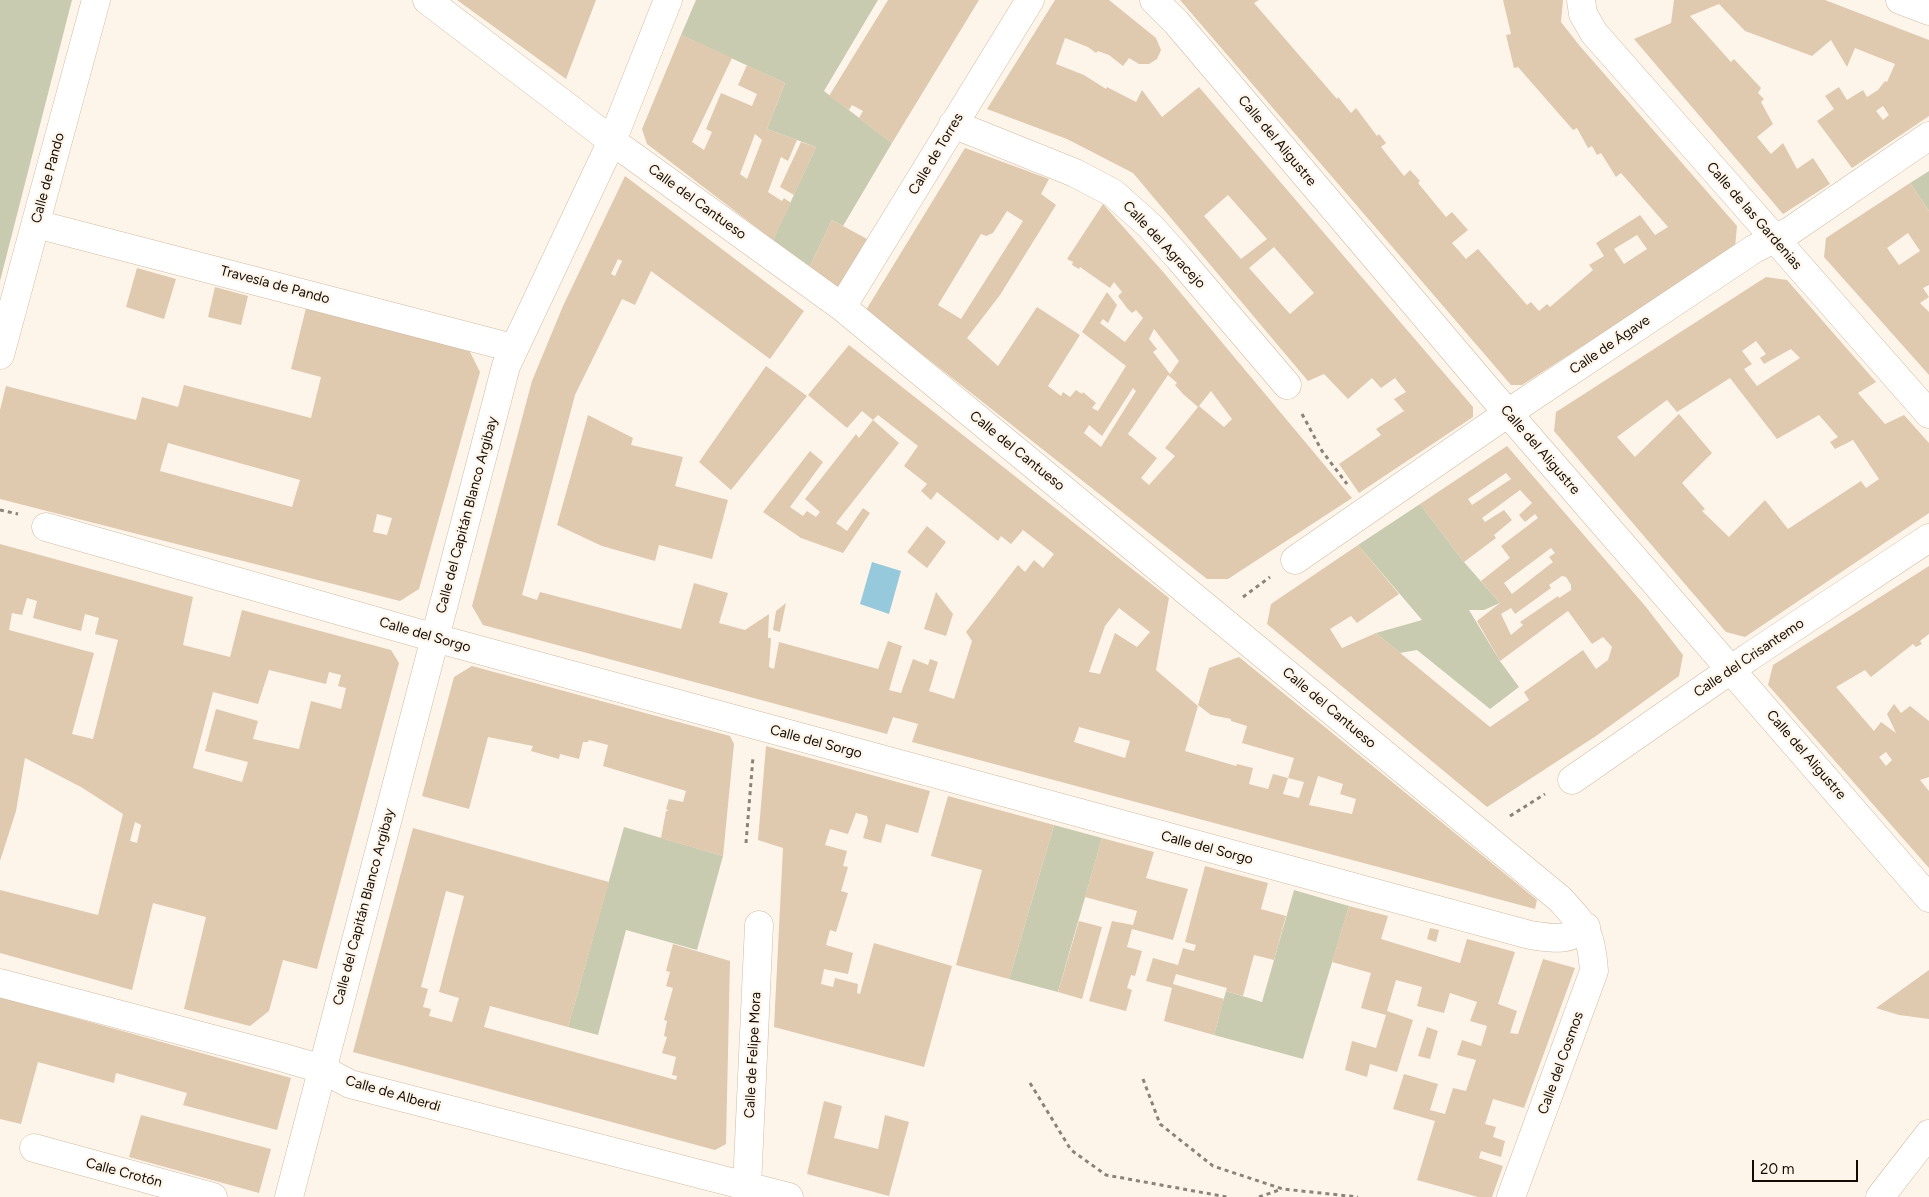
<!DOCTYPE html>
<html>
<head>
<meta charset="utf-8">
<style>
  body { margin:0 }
  #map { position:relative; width:1929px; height:1197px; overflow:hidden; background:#fef5ea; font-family:Figtree,sans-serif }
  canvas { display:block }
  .scale { position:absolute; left:1752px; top:1160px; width:106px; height:22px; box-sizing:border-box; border:2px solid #130c04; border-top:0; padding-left:6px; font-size:15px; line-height:18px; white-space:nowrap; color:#130c04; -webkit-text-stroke:4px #fef5ea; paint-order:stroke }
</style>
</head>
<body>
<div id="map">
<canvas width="1929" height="1197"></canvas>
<div class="scale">20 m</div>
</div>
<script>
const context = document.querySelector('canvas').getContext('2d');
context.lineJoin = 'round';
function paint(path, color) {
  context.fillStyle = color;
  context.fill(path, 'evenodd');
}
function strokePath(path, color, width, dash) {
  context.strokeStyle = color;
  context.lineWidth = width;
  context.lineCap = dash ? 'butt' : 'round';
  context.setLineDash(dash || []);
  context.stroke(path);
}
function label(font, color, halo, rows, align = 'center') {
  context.font = font + ' Figtree,sans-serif';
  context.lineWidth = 4.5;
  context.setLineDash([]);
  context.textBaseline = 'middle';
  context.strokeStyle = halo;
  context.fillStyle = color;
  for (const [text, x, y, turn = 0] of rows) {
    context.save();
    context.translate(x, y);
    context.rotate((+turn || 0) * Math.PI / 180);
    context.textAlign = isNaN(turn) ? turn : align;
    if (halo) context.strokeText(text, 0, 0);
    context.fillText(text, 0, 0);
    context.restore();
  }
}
paint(new Path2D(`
  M 0,0 L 72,0 L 0,281 Z
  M 696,0 L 878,0 L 824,91 L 892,143 L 843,226 L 832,220 L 809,268 L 773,240 L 816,147 L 767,129 L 785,83 L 681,35 Z
  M 1929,171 L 1929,211 L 1910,183 Z
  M 1420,504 L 1464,562 L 1500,603 L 1484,610 L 1469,610 L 1500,661 L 1519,687 L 1490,709 L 1417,650 L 1400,653 L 1376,633 L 1422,620 L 1358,545 Z
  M 1054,825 L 1102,838 L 1058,992 L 1009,979 Z
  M 624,827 L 723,856 L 697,950 L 626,930 L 598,1035 L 568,1027 Z
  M 1294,890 L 1349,906 L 1303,1059 L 1214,1035 L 1226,991 L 1262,1002 Z`), '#c9cbb0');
paint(new Path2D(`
  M 872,562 L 901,571 L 889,614 L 860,604 Z`), '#97c9dd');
paint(new Path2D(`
  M 457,0 L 596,0 L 566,79 Z
  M 888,0 L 979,0 L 892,143 L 859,118 L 863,111 L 852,105 L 849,110 L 829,96 Z
  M 1055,0 L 1109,0 L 1156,38 L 1161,50 L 1157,59 L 1149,64 L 1139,64 L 1129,58 L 1123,66 L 1109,55 L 1098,51 L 1096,53 L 1088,47 L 1065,38 L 1056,64 L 1084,75 L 1106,89 L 1107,87 L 1136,102 L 1142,90 L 1162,117 L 1199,87 L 1473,407 L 1473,417 L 1359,493 L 1339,464 L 1381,435 L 1376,429 L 1404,411 L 1394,399 L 1406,392 L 1395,378 L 1381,388 L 1372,378 L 1348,399 L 1324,374 L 1308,381 L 1133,173 L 1067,139 L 987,109 ZM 1228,195 L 1267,239 L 1241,259 L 1204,216 ZM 1274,247 L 1314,293 L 1290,314 L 1249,268 Z
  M 1180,0 L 1259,0 L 1254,3 L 1337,99 L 1338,97 L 1351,113 L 1356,108 L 1377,136 L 1379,134 L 1386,143 L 1381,147 L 1404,176 L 1410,170 L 1420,181 L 1418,183 L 1446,217 L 1452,212 L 1468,230 L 1452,243 L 1466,259 L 1478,249 L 1527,305 L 1531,302 L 1539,311 L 1547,304 L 1550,307 L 1593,270 L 1589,265 L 1604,256 L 1596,243 L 1640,215 L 1655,235 L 1668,227 L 1621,173 L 1616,177 L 1601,153 L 1597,155 L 1592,146 L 1588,148 L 1577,128 L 1573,130 L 1518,67 L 1514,68 L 1506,35 L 1511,34 L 1503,0 L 1563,0 L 1561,22 L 1579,45 L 1737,226 L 1735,248 L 1522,385 L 1511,385 ZM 1637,235 L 1647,249 L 1624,264 L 1614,249 Z
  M 1674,0 L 1825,0 L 1929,40 L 1929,116 L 1852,168 L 1817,121 L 1834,109 L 1825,96 L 1839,87 L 1847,100 L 1863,90 L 1867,97 L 1878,90 L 1885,81 L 1887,82 L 1895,64 L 1855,48 L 1847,67 L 1831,40 L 1812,56 L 1745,31 L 1719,4 L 1690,16 L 1731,62 L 1734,59 L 1761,88 L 1758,93 L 1764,99 L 1761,102 L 1773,124 L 1757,137 L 1771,154 L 1783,143 L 1797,169 L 1813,158 L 1830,184 L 1783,214 L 1634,39 L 1671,23 ZM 1883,106 L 1889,115 L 1883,120 L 1876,111 Z
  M 681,35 L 732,58 L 692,142 L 704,150 L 712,132 L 706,129 L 721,93 L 752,106 L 757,94 L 738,85 L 747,65 L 785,83 L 767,129 L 797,140 L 788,161 L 781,157 L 768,192 L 782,201 L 784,198 L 791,203 L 773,240 L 647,144 L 642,129 ZM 755,134 L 762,140 L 747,179 L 740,174 Z
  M 801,142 L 816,147 L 794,195 L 780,187 Z
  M 965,148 L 1049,179 L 1041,194 L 1056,205 L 1000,295 L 967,338 L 998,366 L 1037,307 L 1080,335 L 1048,386 L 1061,396 L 1063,392 L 1070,397 L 1076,390 L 1082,394 L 1083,392 L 1096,403 L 1092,408 L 1098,411 L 1126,366 L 1082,332 L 1107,292 L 1117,305 L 1108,323 L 1103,319 L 1100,323 L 1125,342 L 1143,318 L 1136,310 L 1132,313 L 1127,308 L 1118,296 L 1122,292 L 1114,282 L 1110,288 L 1080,267 L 1079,269 L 1072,265 L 1073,262 L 1067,259 L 1103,204 L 1164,273 L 1352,498 L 1228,579 L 1207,579 L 866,310 ZM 1007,211 L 1023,221 L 961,319 L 938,305 L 981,234 L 986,236 L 993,233 ZM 1154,329 L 1179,361 L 1170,374 L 1153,352 L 1157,349 L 1149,339 ZM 1168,375 L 1177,383 L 1175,385 L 1183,394 L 1198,407 L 1165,448 L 1175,456 L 1149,485 L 1141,478 L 1157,458 L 1128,434 ZM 1133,388 L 1136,391 L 1101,447 L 1084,433 L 1089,425 L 1102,436 ZM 1211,391 L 1232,419 L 1224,427 L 1199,406 Z
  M 625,176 L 804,311 L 770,359 L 651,271 L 635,305 L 622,299 L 575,395 L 522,595 L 537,600 L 540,592 L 681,629 L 694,583 L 728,593 L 719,623 L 745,630 L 769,614 L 768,638 L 771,638 L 769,667 L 774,669 L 779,642 L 878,669 L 888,641 L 902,646 L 889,690 L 901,693 L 913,659 L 928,665 L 930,659 L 938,662 L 929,691 L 954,699 L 972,641 L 966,632 L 1018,565 L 1025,572 L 1034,560 L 1043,568 L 1054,554 L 1023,530 L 1011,544 L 1001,536 L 998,541 L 937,492 L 931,500 L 921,491 L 927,484 L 904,466 L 918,446 L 878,415 L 873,420 L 862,411 L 847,428 L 808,395 L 849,345 L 1169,598 L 1156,670 L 1198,706 L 1185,751 L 1236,766 L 1237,764 L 1253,768 L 1249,784 L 1268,789 L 1273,774 L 1288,778 L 1294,758 L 1242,743 L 1247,726 L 1231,721 L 1231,719 L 1211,715 L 1198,705 L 1209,668 L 1239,657 L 1537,900 L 1535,909 L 912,742 L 918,724 L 893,717 L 887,734 L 483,625 L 472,606 L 532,381 L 563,306 ZM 618,259 L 622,261 L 615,276 L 611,274 ZM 1119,608 L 1150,632 L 1137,647 L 1115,633 L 1100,674 L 1089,672 L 1105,626 ZM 1079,727 L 1130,741 L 1125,758 L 1074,742 ZM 1318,776 L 1343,784 L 1340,794 L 1356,799 L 1352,814 L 1309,805 ZM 1288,778 L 1304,782 L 1299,798 L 1283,794 Z
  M 1910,183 L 1929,211 L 1929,285 L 1923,288 L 1929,297 L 1920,303 L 1929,312 L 1929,375 L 1824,257 L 1826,238 ZM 1908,233 L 1920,251 L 1899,265 L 1887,248 Z
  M 832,220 L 867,239 L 838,289 L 809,268 Z
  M 137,268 L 176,279 L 164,319 L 126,307 Z
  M 1766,277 L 1787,280 L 1876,382 L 1858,393 L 1885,424 L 1904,415 L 1929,443 L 1929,513 L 1745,637 L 1726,632 L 1554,431 L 1556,412 ZM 1756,341 L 1766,354 L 1760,358 L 1764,364 L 1791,349 L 1800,358 L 1757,386 L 1744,369 L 1752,364 L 1742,351 ZM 1730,378 L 1777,439 L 1819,415 L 1838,437 L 1830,442 L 1835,449 L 1853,440 L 1879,479 L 1866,488 L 1861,481 L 1788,529 L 1765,500 L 1729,537 L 1702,511 L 1705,509 L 1682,483 L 1712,453 L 1679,414 L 1635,457 L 1617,437 L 1667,400 L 1677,412 Z
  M 215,287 L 248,296 L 241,325 L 208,317 Z
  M 306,308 L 469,350 L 480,372 L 419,589 L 400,601 L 0,499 L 0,410 L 6,386 L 136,420 L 142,397 L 178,407 L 184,385 L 311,418 L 321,377 L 291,369 ZM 168,443 L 300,480 L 292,507 L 160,471 ZM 377,514 L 392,518 L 387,535 L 373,532 Z
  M 766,366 L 807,396 L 731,490 L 699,462 Z
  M 588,415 L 633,438 L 631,445 L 683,457 L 675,486 L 728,500 L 712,559 L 659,545 L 655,561 L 602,546 L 557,525 Z
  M 873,420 L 899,443 L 836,523 L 847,531 L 863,508 L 870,513 L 843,553 L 801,538 L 763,512 L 810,451 L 823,462 L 790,507 L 803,516 L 807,511 L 816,517 L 820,512 L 805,499 L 856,434 L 859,438 Z
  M 1507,446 L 1646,607 L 1683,655 L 1679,676 L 1596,736 L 1487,807 L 1267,624 L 1271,604 L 1358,545 L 1399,594 L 1357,623 L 1351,616 L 1330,629 L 1342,648 L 1376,633 L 1490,727 L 1529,700 L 1524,692 L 1583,650 L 1596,669 L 1608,660 L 1612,647 L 1603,637 L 1592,644 L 1568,611 L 1500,661 L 1477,621 L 1500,603 L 1481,581 L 1510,558 L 1501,546 L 1538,518 L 1535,514 L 1525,522 L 1519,515 L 1532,503 L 1520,490 L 1482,518 L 1485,522 L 1504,510 L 1512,520 L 1494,535 L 1496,538 L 1464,562 L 1420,504 ZM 1506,473 L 1511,479 L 1472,505 L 1468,499 ZM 1551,548 L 1555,553 L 1549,557 L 1553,562 L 1512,594 L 1504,583 ZM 1562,576 L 1566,577 L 1571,585 L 1571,590 L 1559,598 L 1558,596 L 1520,622 L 1523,625 L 1511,635 L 1501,614 L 1511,608 L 1515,614 L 1551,588 L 1549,585 Z
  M 927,526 L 946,542 L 927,568 L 907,552 Z
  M 0,544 L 193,597 L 183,645 L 230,657 L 242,610 L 391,650 L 399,663 L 317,969 L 283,960 L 269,1011 L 250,1026 L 184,1009 L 206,917 L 153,903 L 132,990 L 0,953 L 0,890 L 98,915 L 123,814 L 81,787 L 25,758 L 16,811 L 0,861 ZM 27,598 L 37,601 L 33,618 L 81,631 L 85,614 L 99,618 L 95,634 L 118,640 L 93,739 L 72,734 L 94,653 L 9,630 L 12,613 L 22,615 ZM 269,670 L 326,684 L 329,672 L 341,675 L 338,686 L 346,688 L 341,709 L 311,701 L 299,749 L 253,739 L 258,721 L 216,709 L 205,751 L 248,762 L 242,782 L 193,768 L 213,692 L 258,704 ZM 135,822 L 141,825 L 137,843 L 130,841 Z
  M 1929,566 L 1929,634 L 1920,641 L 1922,644 L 1916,647 L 1913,644 L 1871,677 L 1865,670 L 1836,687 L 1874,731 L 1881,722 L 1896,733 L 1887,714 L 1894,704 L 1901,713 L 1910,706 L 1929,721 L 1929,777 L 1920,780 L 1929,791 L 1929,868 L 1768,685 L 1773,665 ZM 1886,752 L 1892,760 L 1886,766 L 1879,757 Z
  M 936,592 L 953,614 L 946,636 L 924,629 Z
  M 786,603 L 780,632 L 773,630 L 776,611 Z
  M 472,666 L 730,736 L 734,744 L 723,856 L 661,838 L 666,811 L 669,811 L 666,809 L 669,799 L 683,802 L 686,791 L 603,766 L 608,745 L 589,740 L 588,742 L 583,742 L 579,759 L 560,754 L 559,759 L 531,751 L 533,746 L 488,737 L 469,809 L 422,796 L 454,677 Z
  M 766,746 L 930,791 L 918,833 L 886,824 L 881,843 L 863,838 L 868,821 L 867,816 L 856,813 L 848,834 L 830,829 L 825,845 L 847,851 L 843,866 L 848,867 L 841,891 L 848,893 L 836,932 L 830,930 L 826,945 L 853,953 L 848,974 L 824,969 L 821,984 L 833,987 L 835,978 L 858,984 L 857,993 L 860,994 L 874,943 L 952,966 L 924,1067 L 774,1027 L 783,848 L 758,840 Z
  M 948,796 L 1054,825 L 1009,979 L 956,965 L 982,870 L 931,856 Z
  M 413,828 L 609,882 L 568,1027 L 490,1006 L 484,1027 L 676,1080 L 677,1076 L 672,1075 L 676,1057 L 662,1053 L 667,1037 L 664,1036 L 667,1021 L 664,1020 L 673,988 L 666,986 L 670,972 L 666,971 L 673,944 L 730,961 L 726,1144 L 715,1150 L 353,1052 ZM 446,891 L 464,896 L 439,992 L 459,998 L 452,1022 L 429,1016 L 431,1009 L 423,1007 L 428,989 L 421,987 Z
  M 1102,838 L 1154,852 L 1146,878 L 1188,889 L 1173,940 L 1132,929 L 1127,947 L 1142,951 L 1135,976 L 1131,975 L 1127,988 L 1132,990 L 1126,1011 L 1089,1001 L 1112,921 L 1133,925 L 1137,911 L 1085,897 Z
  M 1205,866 L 1268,883 L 1261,909 L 1286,916 L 1274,960 L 1254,955 L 1243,996 L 1226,991 L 1227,988 L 1176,974 L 1173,984 L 1224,999 L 1214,1035 L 1164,1021 L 1172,988 L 1146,981 L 1153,958 L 1178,965 L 1183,948 L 1194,951 L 1196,945 L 1185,942 Z
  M 1349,906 L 1388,916 L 1381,939 L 1460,963 L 1467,939 L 1515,952 L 1498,1004 L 1517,1011 L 1510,1033 L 1518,1034 L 1543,959 L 1575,968 L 1524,1108 L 1493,1099 L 1485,1124 L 1496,1127 L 1493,1137 L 1505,1141 L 1501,1157 L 1481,1151 L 1479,1158 L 1503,1166 L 1492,1197 L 1478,1197 L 1417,1180 L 1435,1121 L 1393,1109 L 1404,1074 L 1438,1084 L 1430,1110 L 1445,1114 L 1453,1088 L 1466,1091 L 1476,1060 L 1457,1055 L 1462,1040 L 1481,1046 L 1487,1026 L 1470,1021 L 1477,1002 L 1450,993 L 1444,1013 L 1417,1006 L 1422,987 L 1396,980 L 1387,1011 L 1413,1020 L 1397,1072 L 1370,1064 L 1367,1077 L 1345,1070 L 1352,1041 L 1376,1048 L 1386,1015 L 1361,1008 L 1371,973 L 1332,962 Z
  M 1079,921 L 1102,927 L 1082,999 L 1058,992 Z
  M 1430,928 L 1439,930 L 1436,942 L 1427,939 Z
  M 1929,970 L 1929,1019 L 1899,1015 L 1876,1008 Z
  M 0,997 L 291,1078 L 277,1130 L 183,1105 L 187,1093 L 116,1073 L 114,1083 L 38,1062 L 21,1124 L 0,1119 Z
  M 1427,1027 L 1438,1031 L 1430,1059 L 1418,1056 Z
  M 824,1101 L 842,1106 L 834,1138 L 878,1149 L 885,1115 L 909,1122 L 889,1196 L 807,1174 Z
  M 141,1115 L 271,1149 L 259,1193 L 129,1157 Z`), '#dfc9af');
const street = new Path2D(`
  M 427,0 L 612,141 L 842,307 L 1560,899 C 1586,928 1591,931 1594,971 L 1511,1197
  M 1154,0 L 1176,22 L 1493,396 L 1929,898
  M 1581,0 L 1583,14 L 1594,33 L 1929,414
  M 1900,0 L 1929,11
  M 953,124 L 1075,173 L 1113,193 L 1150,226 L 1178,257 L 1287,385
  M 36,224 L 513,348
  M 842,307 L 1030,0
  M 0,355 L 96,0
  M 46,527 L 435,638 L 1530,935 C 1552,938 1568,942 1586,927
  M 1295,560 L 1508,413 L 1754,249 L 1790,231 L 1929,136
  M 1572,780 L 1749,657 L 1929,538
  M 0,983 L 281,1057 L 322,1069 L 350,1084 L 789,1197
  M 34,1148 L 213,1197
  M 747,1186 L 759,925
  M 289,1197 L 506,366 L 612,141 L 668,0`);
const secondary = new Path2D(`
  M 1880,1197 L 1929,1134`);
strokePath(street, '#d1bba1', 29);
strokePath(secondary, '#d1bba1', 29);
strokePath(new Path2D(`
  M 1302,414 L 1322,451 L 1347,484
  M 0,510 L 18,514
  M 1243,597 L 1270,577
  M 1510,816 L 1545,794
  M 746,843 L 753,757
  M 1143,1079 L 1160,1124 L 1213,1166 L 1283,1189 L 1358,1197
  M 1030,1083 L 1071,1150 L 1106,1175 L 1227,1197
  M 1259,1197 L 1282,1189`), '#8b8379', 3, [4, 4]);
strokePath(street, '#fff', 28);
strokePath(secondary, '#fff', 28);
label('14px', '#130c04', '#fef5ea', [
  ["Calle del Aligustre",1277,141,50],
  ["Calle de Torres",936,154,-59],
  ["Calle de Pando",48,178,-75],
  ["Calle del Cantueso",697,202,36],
  ["Calle de las Gardenias",1754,216,49],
  ["Calle del Agracejo",1164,245,47],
  ["Travesía de Pando",275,285,15],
  ["Calle de Ágave",1610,345,-34],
  ["Calle del Aligustre",1540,450,49],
  ["Calle del Cantueso",1017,451,39],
  ["Calle del Capitán Blanco Argibay",467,515,-75],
  ["Calle del Sorgo",425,635,16],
  ["Calle del Crisantemo",1749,658,-34],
  ["Calle del Cantueso",1329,708,40],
  ["Calle del Sorgo",816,742,15],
  ["Calle del Aligustre",1806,755,49],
  ["Calle del Sorgo",1207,848,15],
  ["Calle del Capitán Blanco Argibay",364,907,-75],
  ["Calle de Felipe Mora",753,1055,-87],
  ["Calle del Cosmos",1561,1063,-70],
  ["Calle de Alberdi",393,1094,16],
  ["Calle Crotón",124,1173,15]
]);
</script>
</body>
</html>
